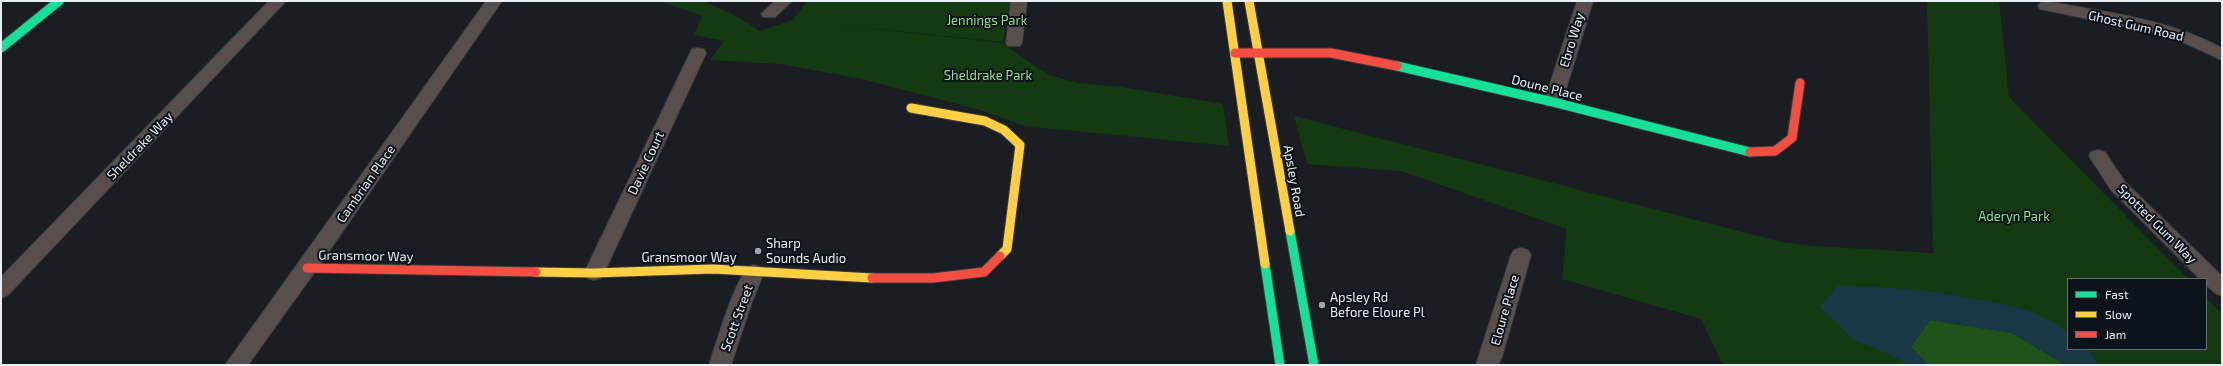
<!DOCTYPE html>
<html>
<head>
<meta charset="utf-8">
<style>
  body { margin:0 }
  #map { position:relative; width:2223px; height:366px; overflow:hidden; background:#1a1d22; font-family:"Exo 2",sans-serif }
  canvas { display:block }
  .frame { position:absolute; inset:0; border:2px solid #ebeff6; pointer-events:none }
  .legend { position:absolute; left:2067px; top:278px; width:140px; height:72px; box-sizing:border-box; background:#0d131b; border:1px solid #666b73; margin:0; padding:5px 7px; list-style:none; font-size:12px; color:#ebeff6 }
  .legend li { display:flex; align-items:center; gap:8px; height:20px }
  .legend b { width:20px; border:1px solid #666b73 }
</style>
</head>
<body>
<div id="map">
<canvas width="2223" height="366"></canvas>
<div class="frame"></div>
<ul class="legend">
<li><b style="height:5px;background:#16e098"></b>Fast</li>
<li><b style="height:5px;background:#ffcf43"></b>Slow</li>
<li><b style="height:5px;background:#f24e42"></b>Jam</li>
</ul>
</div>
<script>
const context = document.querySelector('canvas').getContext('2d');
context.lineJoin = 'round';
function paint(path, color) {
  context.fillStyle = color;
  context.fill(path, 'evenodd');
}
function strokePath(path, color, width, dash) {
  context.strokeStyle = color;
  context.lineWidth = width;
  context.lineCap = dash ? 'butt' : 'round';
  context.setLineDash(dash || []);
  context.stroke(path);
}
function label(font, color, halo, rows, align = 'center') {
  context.font = font + ' "Exo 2",sans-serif';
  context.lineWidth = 4;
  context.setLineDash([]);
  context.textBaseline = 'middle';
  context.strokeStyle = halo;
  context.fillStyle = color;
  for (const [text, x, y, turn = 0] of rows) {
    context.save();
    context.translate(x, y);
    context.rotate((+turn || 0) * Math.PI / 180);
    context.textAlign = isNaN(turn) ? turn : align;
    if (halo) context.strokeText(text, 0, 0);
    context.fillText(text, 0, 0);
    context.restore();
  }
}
paint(new Path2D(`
  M 660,1 L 704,1 L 734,15 L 760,31 L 793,20 L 807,1 L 1010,1 L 1003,42 L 823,23 L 1003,43 L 1020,56 L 1049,75 L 1079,83 L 1121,87 L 1223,104 L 1229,146 L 1024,126 L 980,110 L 862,79 L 780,64 L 710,60 L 724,41 L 694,35 L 702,16 Z
  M 1927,1 L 1999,1 L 2009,97 L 2188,279 L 2068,279 L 2068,349 L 2206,349 L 2206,298 L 2222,314 L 2222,365 L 1723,365 L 1701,319 L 1562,279 L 1567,229 L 1401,171 L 1307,164 L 1294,116 L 1781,242 L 1814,246 L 1933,253 Z`), '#133a10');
paint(new Path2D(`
  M 1930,320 L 2012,333 L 2065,365 L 1929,365 L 1911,347 Z`), '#1e531a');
paint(new Path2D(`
  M 1838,286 C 1885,286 1929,290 1975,299 C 2009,305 2040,310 2068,333 L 2068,349 L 2088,349 L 2098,365 L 2065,365 L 2012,333 L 1930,320 L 1911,347 L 1929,365 L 1906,365 L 1897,358 L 1853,339 L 1820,307 Z`), '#193745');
const street = new Path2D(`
  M 269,1 L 286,1 L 8,295 L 1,298 L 1,277 Z
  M 486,1 L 502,1 L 314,273 L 248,365 L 225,365 Z
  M 775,1 L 792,1 L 775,17 L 763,17 L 761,14 Z
  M 1011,1 L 1027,1 L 1022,43 L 1020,46 L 1008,46 L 1006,43 Z
  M 1577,1 L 1593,1 L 1562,102 L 1559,106 L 1547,106 L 1544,102 Z
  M 2046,1 C 2105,12 2169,19 2222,48 L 2222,60 L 2178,40 L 2155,33 L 2040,9 L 2038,6 L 2040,3 Z
  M 698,48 L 704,49 L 706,53 L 604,273 L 601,278 L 594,280 L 587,278 L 584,273 L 690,53 L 692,49 Z
  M 2098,150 L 2105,152 L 2125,182 L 2222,276 L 2222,296 L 2215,293 L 2206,285 L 2206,279 L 2200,279 L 2111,190 L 2089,156 L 2091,152 Z
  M 1521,248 L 1528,250 L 1531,255 L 1502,357 L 1498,365 L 1476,365 L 1511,255 L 1514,250 Z
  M 754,265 L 761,267 L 764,272 L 752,302 L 731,365 L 709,365 C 720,332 729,297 747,267 Z`);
const fast = new Path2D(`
  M 1,48 L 59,1
  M 1397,66 L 1553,102 L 1750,152
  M 1290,231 L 1314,365
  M 1265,264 L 1280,365`);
const slow = new Path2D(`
  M 1227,1 L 1265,264
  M 1249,1 L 1290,231
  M 911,108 L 985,121 L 1004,130 L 1020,145 L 1007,249 L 1000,256
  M 536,272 L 594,273 L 713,269 L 872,278`);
const jam = new Path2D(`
  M 1235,53 L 1331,53 L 1397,66
  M 1750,152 L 1775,151 L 1792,138 L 1800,83
  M 307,268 L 536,272
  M 872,278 L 933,278 L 984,272 L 1000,256`);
strokePath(street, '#383a3f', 2);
strokePath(fast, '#383a3f', 11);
strokePath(slow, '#383a3f', 11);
strokePath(jam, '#383a3f', 11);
paint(street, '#584e4b');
strokePath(fast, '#16e098', 9);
strokePath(slow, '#ffcf43', 9);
strokePath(jam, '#f24e42', 9);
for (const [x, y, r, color] of [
  [758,251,4,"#a2a6ac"],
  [1322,305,4,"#a2a6ac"]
]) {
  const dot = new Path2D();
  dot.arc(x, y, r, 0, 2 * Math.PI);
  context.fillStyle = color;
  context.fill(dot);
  strokePath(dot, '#0d131b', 1.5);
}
label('13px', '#90e286', '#0d131b', [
  ["Jennings Park",987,21],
  ["Sheldrake Park",988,76],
  ["Aderyn Park",2014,217]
]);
label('13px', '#ebeff6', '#0d131b', [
  ["Ghost Gum Road",2136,26,13],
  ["Ebro Way",1572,40,-73],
  ["Doune Place",1547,88,14],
  ["Sheldrake Way",140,146,-46],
  ["Davie Court",646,163,-65],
  ["Apsley Road",1294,181,80],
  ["Cambrian Place",366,184,-55],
  ["Spotted Gum Way",2157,224,45],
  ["Gransmoor Way",366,256,1],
  ["Gransmoor Way",689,258],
  ["Eloure Place",1505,310,-74],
  ["Scott Street",737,318,-70]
]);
label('13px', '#ebeff6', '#0d131b', [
  ["Sharp",766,244],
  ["Sounds Audio",766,259],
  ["Apsley Rd",1330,298],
  ["Before Eloure Pl",1330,313]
], 'left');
</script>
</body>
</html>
